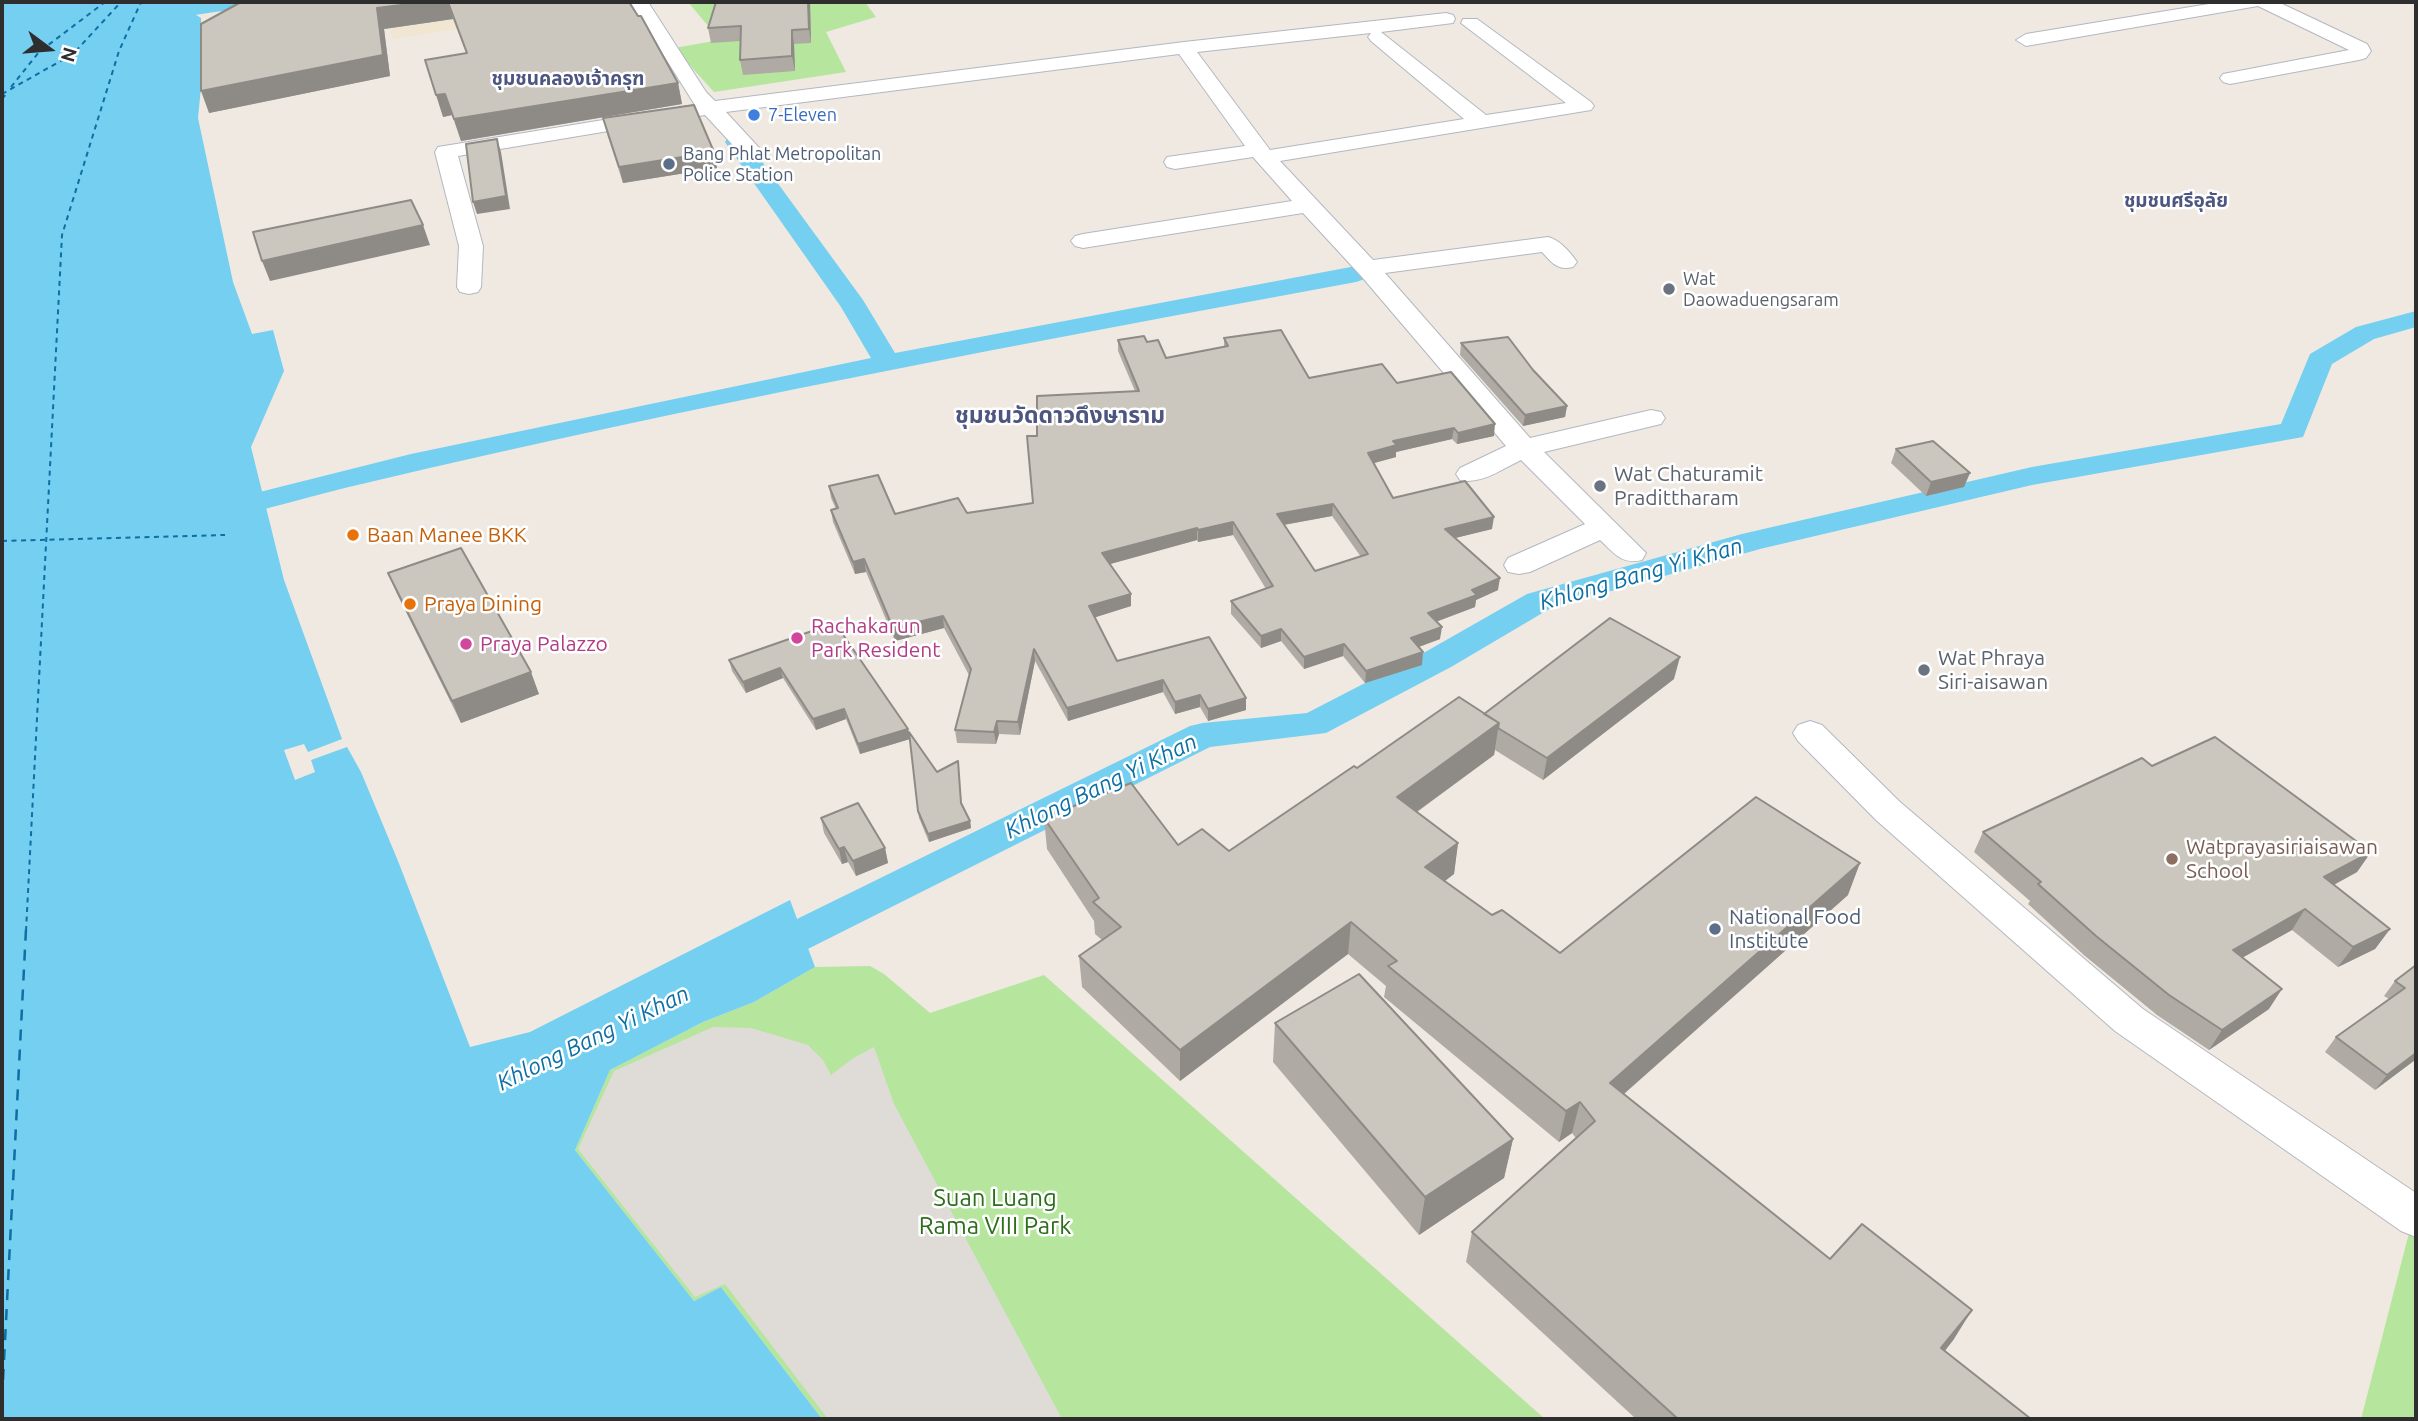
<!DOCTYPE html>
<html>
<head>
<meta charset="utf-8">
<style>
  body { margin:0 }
  #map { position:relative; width:2418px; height:1421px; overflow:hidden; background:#efe9e1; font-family:Ubuntu,sans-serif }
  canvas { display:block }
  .frame { position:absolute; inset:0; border:4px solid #2e2e2e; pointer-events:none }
  .north { position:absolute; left:14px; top:14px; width:70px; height:70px; -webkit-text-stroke:5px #fff; paint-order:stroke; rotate:106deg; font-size:19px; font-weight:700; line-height:28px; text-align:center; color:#2e2e2e }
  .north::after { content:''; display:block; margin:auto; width:24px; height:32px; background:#2e2e2e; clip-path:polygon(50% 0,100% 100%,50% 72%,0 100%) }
</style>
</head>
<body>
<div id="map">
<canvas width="2418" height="1421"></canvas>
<div class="frame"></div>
<div class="north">N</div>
</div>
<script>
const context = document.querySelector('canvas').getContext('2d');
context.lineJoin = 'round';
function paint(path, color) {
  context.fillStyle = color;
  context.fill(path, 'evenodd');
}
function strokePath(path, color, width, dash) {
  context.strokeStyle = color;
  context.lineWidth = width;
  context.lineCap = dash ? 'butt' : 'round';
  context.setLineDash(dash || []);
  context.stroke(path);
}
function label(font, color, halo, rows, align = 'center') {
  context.font = font + ' Ubuntu,"Noto Sans Thai",sans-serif';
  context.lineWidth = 5;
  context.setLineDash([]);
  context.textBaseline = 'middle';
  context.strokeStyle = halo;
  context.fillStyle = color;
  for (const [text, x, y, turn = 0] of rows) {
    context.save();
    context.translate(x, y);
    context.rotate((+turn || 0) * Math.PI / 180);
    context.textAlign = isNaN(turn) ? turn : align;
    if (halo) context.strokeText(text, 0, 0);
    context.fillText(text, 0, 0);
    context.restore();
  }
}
paint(new Path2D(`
  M 381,2 L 632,2 L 393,39 Z`), '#f0e6d1');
paint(new Path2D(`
  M 688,2 L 865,2 L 876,17 L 826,32 L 846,72 L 714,92 L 674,48 L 720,40 Z
  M 870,966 L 884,974 L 930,1013 L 1044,975 L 1545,1419 L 822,1419 L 721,1287 L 694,1301 L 575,1150 L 610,1070 L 703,1022 L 754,1002 L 815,967 Z
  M 2409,1233 L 2416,1239 L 2416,1419 L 2361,1419 Z`), '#b6e59e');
paint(new Path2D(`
  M 713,1027 L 751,1028 L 808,1045 L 823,1060 L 831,1075 L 852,1059 L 874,1047 L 894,1104 L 1062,1419 L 828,1419 L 725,1284 L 695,1297 L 578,1149 L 614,1071 Z`), '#dfdcd8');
paint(new Path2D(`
  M 2,2 L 187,2 L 193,13 L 201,18 L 202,77 L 198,118 L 233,282 L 252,334 L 273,330 L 284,371 L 251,447 L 284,580 L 342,739 L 308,752 L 304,744 L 284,750 L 295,780 L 315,772 L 311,760 L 347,747 L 361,772 L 398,861 L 470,1047 L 530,1032 L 790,900 L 815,967 L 754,1002 L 703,1022 L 610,1070 L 575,1150 L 694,1301 L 721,1287 L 822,1419 L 2,1419 Z`), '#75cff0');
paint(new Path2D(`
  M 204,2 L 253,2 L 243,8 L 146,22 L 139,20 L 136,16 L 139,12 L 146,10 Z
  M 736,135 L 744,137 L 863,300 L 895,353 L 1356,266 L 1365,269 L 1369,274 L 1365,279 L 1356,282 C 1025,343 694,405 366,483 C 317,494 268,509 219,521 L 208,519 L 204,512 L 208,505 L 411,454 L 871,358 L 841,307 L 725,142 L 728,137 Z
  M 2416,311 L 2416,327 L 2374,339 L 2332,364 L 2303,437 L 2032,485 L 1760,549 L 1551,608 L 1451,667 L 1326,733 L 1210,747 L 774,966 L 760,971 L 746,966 L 740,955 L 746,944 L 1190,726 L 1203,723 L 1307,713 L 1427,651 L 1527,594 L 1742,534 L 2032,467 L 2281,424 L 2310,354 L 2356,327 Z`), '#75cff0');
strokePath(new Path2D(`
  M 11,87 L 39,52 L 105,2
  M 2,94 L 73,54 L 121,2
  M 2,99 L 8,92
  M 2,541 L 225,535
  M 26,931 L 62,235 L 119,51 L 141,2`), '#0d6fa3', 2, [5, 4.5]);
strokePath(new Path2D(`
  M 2,1400 L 26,929`), '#0d6fa3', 2.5, [11, 9]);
const minor = new Path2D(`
  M 630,2 L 648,2 L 706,92 L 715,101 L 1184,42 L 1446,13 L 1453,15 L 1455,19 L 1453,23 L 1381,32 L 1486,115 L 1566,103 L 1461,23 L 1463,19 L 1477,19 L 1591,102 L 1594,106 L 1591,110 L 1280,161 L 1373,260 L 1548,237 C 1560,240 1570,252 1577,262 L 1573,267 C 1558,271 1552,263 1542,252 L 1385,273 L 1530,438 L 1651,410 L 1661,412 L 1665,418 L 1661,424 L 1544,452 L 1646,553 L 1642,560 C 1622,565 1614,553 1600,540 L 1530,572 L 1519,574 L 1508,572 L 1504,565 L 1508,558 L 1585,524 L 1521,460 C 1502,469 1481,485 1460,480 L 1456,474 L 1460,468 L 1506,446 L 1362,277 L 1303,213 L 1083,248 L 1075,246 L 1071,241 L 1075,236 L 1083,234 L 1292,201 L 1253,157 L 1175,169 L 1167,167 L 1164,162 L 1167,157 L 1245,146 L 1179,54 L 726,112 L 762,151 L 759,156 L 743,156 L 705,115 L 458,156 L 483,246 L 481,287 L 478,292 L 469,294 L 460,292 L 457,287 L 459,246 L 435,152 L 438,147 L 695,105 ZM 1371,33 L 1368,37 L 1371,41 L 1464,119 L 1270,150 L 1197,52 Z
  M 2221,2 L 2278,2 L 2367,44 L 2371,51 L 2366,58 L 2359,60 L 2230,84 L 2223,82 L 2220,78 L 2223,74 L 2349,50 L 2258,6 L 2026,46 L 2016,40 L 2026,34 Z
  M 1810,721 L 1822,725 L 1900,802 L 2143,1009 L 2416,1193 L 2416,1237 L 2401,1231 L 2115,1031 L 1876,820 L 1798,741 L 1793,733 L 1798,725 Z`);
strokePath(minor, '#b4b7c1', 2);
paint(minor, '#fff');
paint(new Path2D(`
  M 241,2 L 629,2 L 678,83 L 682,104 L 461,141 L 452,115 L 443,117 L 466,53 L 453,19 L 384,29 L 390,76 L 209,113 Z
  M 716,2 L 810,2 L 811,43 L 794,44 L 795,71 L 743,75 L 740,60 L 741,41 L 711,43 L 708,28 Z
  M 603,118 L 714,152 L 717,168 L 623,183 L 607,134 Z
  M 1224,338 L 1309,378 L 1397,383 L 1494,436 L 1457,444 L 1452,439 L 1396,452 L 1396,457 L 1374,463 L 1393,498 L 1492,529 L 1455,538 L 1498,590 L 1476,600 L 1475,607 L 1436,622 L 1440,639 L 1419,647 L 1422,665 L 1365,683 L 1343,656 L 1304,669 L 1281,641 L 1261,648 L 1231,614 L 1231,601 L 1266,589 L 1233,535 L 1198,542 L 1197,540 L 1110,564 L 1131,594 L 1131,606 L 1095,617 L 1117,661 L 1246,698 L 1246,710 L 1208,721 L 1200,707 L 1175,714 L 1163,692 L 1068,721 L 1035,661 L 1020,735 L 999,734 L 996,744 L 957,743 L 955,730 L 969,675 L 944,628 L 895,641 L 866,572 L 855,574 L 833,522 L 831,510 L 836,509 L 831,498 L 829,486 L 895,514 L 967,513 L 1033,503 L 1037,436 L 1135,391 L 1118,351 L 1118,340 L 1147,342 L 1166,358 L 1224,347 ZM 1332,516 L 1361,557 L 1315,571 L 1284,525 Z
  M 1461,343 L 1533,370 L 1567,406 L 1565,417 L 1523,426 L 1460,355 Z
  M 1896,449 L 1964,487 L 1926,496 L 1891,463 Z
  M 388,573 L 539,694 L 461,723 L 397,594 Z
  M 835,623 L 908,729 L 910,738 L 962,804 L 970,821 L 971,828 L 929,842 L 919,818 L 910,739 L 860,754 L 846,719 L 816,730 L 783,678 L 746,693 L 732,671 L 729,660 Z
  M 1674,679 L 1543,780 L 1495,750 L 1494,755 L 1417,812 L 1458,843 L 1454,874 L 1445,881 L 1492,915 L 1560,953 L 1848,895 L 1624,1094 L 1830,1259 L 1954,1339 L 1945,1351 L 2031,1419 L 1636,1419 L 1466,1262 L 1472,1232 L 1576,1138 L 1572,1133 L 1559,1142 L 1384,997 L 1386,986 L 1348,954 L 1180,1081 L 1082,987 L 1079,956 L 1102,940 L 1095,934 L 1094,921 L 1047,849 L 1044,818 L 1178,845 L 1229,851 L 1357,768 L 1484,714 Z
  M 2152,766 L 2371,852 L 2357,872 L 2334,885 L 2390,929 L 2375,949 L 2338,967 L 2292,930 L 2242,958 L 2269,1009 L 2209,1050 L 2157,1015 L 2085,956 L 2028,904 L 2030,901 L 1974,852 L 1983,832 Z
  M 821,818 L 885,848 L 888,863 L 856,876 L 848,862 L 842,864 L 824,833 Z
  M 2416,965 L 2415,1060 L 2375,1090 L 2325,1052 L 2336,1037 L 2389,999 L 2384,996 L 2395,981 Z
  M 1275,1023 L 1513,1139 L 1504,1178 L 1419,1235 L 1273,1062 Z`), '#afaba4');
paint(new Path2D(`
  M 425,2 L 448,2 L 453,19 L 384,29 L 390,76 L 209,113 L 201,91 L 377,8 Z
  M 808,2 L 810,2 L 811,43 L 809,29 Z
  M 792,30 L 794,44 L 795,71 L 792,56 Z
  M 678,83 L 682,104 L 461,141 L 454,119 Z
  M 445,94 L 452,115 L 443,117 L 436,95 Z
  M 497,139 L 501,152 L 510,209 L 477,214 L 473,202 Z
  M 714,152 L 717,168 L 623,183 L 619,167 Z
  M 423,225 L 430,245 L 270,281 L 262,261 Z
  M 1567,406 L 1565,417 L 1523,426 L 1525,415 Z
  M 1495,424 L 1494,436 L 1457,444 L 1458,433 Z
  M 1454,428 L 1452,439 L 1396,452 L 1396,457 L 1367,465 L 1368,453 L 1393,441 Z
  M 1970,473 L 1964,487 L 1926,496 L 1931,482 Z
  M 1333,504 L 1332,516 L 1277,526 L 1277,514 Z
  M 1494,517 L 1492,529 L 1443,541 L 1445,529 Z
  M 1233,522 L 1233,535 L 1198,542 L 1198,530 Z
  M 1197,528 L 1197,540 L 1103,566 L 1102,553 Z
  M 864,559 L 866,572 L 855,574 L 853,562 Z
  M 1500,578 L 1498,590 L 1476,600 L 1475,607 L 1427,625 L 1428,613 L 1472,590 Z
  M 1131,594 L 1131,606 L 1090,619 L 1089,606 Z
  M 943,616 L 944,628 L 895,641 L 893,628 Z
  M 1442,627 L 1440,639 L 1410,650 L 1411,638 Z
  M 1281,629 L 1281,641 L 1261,648 L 1261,636 Z
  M 1344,644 L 1343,656 L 1304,669 L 1304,657 Z
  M 1034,649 L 1035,661 L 1020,735 L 1018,722 Z
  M 1423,652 L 1422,665 L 1365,683 L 1366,671 Z
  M 1680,657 L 1674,679 L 1543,780 L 1547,758 Z
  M 780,668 L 783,678 L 746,693 L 743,682 Z
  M 531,672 L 539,694 L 461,723 L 452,701 Z
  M 1163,680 L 1163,692 L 1068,721 L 1067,708 Z
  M 1200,695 L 1200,707 L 1175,714 L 1175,702 Z
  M 1246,698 L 1246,710 L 1208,721 L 1208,709 Z
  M 844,709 L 846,719 L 816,730 L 813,719 Z
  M 997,721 L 999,734 L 996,744 L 994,732 Z
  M 1499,723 L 1494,755 L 1393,829 L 1397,797 Z
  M 908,729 L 910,739 L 860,754 L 858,744 Z
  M 970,821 L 971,828 L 929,842 L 928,834 Z
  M 1458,843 L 1454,874 L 1421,899 L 1425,867 Z
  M 844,847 L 848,862 L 842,864 L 839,849 Z
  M 885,848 L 888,863 L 856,876 L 853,861 Z
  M 2371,852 L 2357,872 L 2311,897 L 2324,877 Z
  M 1860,863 L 1848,895 L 1601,1114 L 1610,1083 Z
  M 2305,909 L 2292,930 L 2220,970 L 2233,950 Z
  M 1351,922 L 1348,954 L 1180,1081 L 1180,1050 Z
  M 2390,929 L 2375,949 L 2338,967 L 2353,947 Z
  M 2282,989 L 2269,1009 L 2209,1050 L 2222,1030 Z
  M 2416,1053 L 2415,1060 L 2375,1090 L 2387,1075 Z
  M 1580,1102 L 1572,1133 L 1559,1142 L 1566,1111 Z
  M 1513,1139 L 1504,1178 L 1419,1235 L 1425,1197 Z
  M 1972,1310 L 1954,1339 L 1924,1376 L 1941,1348 Z`), '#8e8b86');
const building = new Path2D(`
  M 241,2 L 425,2 L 377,8 L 383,55 L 201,91 L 201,24 Z
  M 448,2 L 629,2 L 638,16 L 641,16 L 678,83 L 454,119 L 445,94 L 436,95 L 425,60 L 467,53 Z
  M 716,2 L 808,2 L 809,29 L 792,30 L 792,56 L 740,60 L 741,26 L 708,28 Z
  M 694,105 L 714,152 L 619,167 L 603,118 Z
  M 497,139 L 506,196 L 473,202 L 466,144 Z
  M 411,200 L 423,225 L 262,261 L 253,232 Z
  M 1281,330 L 1309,378 L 1382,364 L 1397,383 L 1451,372 L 1495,424 L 1458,433 L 1454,428 L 1393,441 L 1397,445 L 1368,453 L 1393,498 L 1465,481 L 1494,517 L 1445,529 L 1500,578 L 1472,590 L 1477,595 L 1428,613 L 1442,627 L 1411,638 L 1423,652 L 1366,671 L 1344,644 L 1304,657 L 1281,629 L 1261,636 L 1231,601 L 1273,586 L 1233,522 L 1198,530 L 1197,528 L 1102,553 L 1131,594 L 1089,606 L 1117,661 L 1209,637 L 1246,698 L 1208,709 L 1200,695 L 1175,702 L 1163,680 L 1067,708 L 1034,649 L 1018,722 L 997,721 L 994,732 L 955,730 L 971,669 L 943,616 L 893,628 L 864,559 L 853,562 L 831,510 L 838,508 L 829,486 L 878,475 L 895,514 L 958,498 L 967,513 L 1033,503 L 1027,436 L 1037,436 L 1037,396 L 1139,391 L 1118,340 L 1144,336 L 1147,342 L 1158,340 L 1166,358 L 1228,346 L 1224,338 ZM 1333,504 L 1368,554 L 1315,571 L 1277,514 Z
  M 1508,337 L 1533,370 L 1567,406 L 1525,415 L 1461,343 Z
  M 1933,441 L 1970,473 L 1931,482 L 1896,449 Z
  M 461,548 L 531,672 L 452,701 L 388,573 Z
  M 1610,618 L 1680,657 L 1547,758 L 1498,728 L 1499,723 L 1484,714 Z
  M 835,623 L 908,729 L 858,744 L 844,709 L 813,719 L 780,668 L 743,682 L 729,660 Z
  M 1459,697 L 1499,723 L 1397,797 L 1458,843 L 1425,867 L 1492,915 L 1502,910 L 1560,953 L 1756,797 L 1860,863 L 1610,1083 L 1830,1259 L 1862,1224 L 1972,1310 L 1941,1348 L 2031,1419 L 1678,1419 L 1472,1232 L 1595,1121 L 1580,1102 L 1566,1111 L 1388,966 L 1397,961 L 1351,922 L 1180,1050 L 1079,956 L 1121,927 L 1093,902 L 1099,898 L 1044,818 L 1131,783 L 1178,845 L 1202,829 L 1229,851 L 1354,766 L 1357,768 Z
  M 909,732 L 937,772 L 958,761 L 961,803 L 970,821 L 928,834 L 918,811 Z
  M 2215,737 L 2371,852 L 2324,877 L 2390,929 L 2353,947 L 2305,909 L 2233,950 L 2282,989 L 2222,1030 L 2169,995 L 2096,936 L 2038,884 L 2041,882 L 1983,832 L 2142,758 L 2152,766 Z
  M 858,803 L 885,848 L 853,861 L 844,847 L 839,849 L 821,818 Z
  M 2416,965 L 2416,1053 L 2387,1075 L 2336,1037 L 2405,988 L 2395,981 Z
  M 1359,974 L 1513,1139 L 1425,1197 L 1275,1023 Z`);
paint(building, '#cbc7bf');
strokePath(building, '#8e8b86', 2);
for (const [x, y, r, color] of [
  [754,115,7,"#3f7fe0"],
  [669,164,7,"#5c6f8a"],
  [1669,289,7,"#6b7280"],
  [1600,486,7,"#6b7280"],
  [353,535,7,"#e8710a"],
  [410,604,7,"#e8710a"],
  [797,638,7,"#d1479c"],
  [466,644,7,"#d1479c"],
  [1924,670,7,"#6b7280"],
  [2172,859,7,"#8d6e63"],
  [1715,929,7,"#5c6f8a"]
]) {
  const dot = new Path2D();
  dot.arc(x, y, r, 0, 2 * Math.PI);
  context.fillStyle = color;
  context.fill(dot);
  strokePath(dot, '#fff', 2.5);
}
label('18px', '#366cbe', '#fff', [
  ["7-Eleven",768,115]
], 'left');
label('18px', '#4e5e75', '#fff', [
  ["Bang Phlat Metropolitan",683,154],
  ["Police Station",683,175]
], 'left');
label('18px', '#5b616d', '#fff', [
  ["Wat",1683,279],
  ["Daowaduengsaram",1683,300]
], 'left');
label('bold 19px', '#4d5680', '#fff', [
  ["ชุมชนคลองเจ้าครุฑ",568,79],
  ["ชุมชนศรีอุลัย",2176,201]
]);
label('21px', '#5b616d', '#fff', [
  ["Wat Chaturamit",1614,474],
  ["Pradittharam",1614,498],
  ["Wat Phraya",1938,658],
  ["Siri-aisawan",1938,682]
], 'left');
label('21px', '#c56008', '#fff', [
  ["Baan Manee BKK",367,535],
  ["Praya Dining",424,604]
], 'left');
label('21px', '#b23c85', '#fff', [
  ["Rachakarun",811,626],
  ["Park Resident",811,650],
  ["Praya Palazzo",480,644]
], 'left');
label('21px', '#785e54', '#fff', [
  ["Watprayasiriaisawan",2186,847],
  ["School",2186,871]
], 'left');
label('21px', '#4e5e75', '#fff', [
  ["National Food",1729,917],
  ["Institute",1729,941]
], 'left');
label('bold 23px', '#4d5680', '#fff', [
  ["ชุมชนวัดดาวดึงษาราม",1060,415]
]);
label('italic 23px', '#0d6fa3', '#fff', [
  ["Khlong Bang Yi Khan",1641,574,-16],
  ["Khlong Bang Yi Khan",1101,786,-26],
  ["Khlong Bang Yi Khan",593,1038,-26]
]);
label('24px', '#2c6e1b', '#fff', [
  ["Suan Luang",995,1198],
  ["Rama VIII Park",995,1226]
]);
</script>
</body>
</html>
